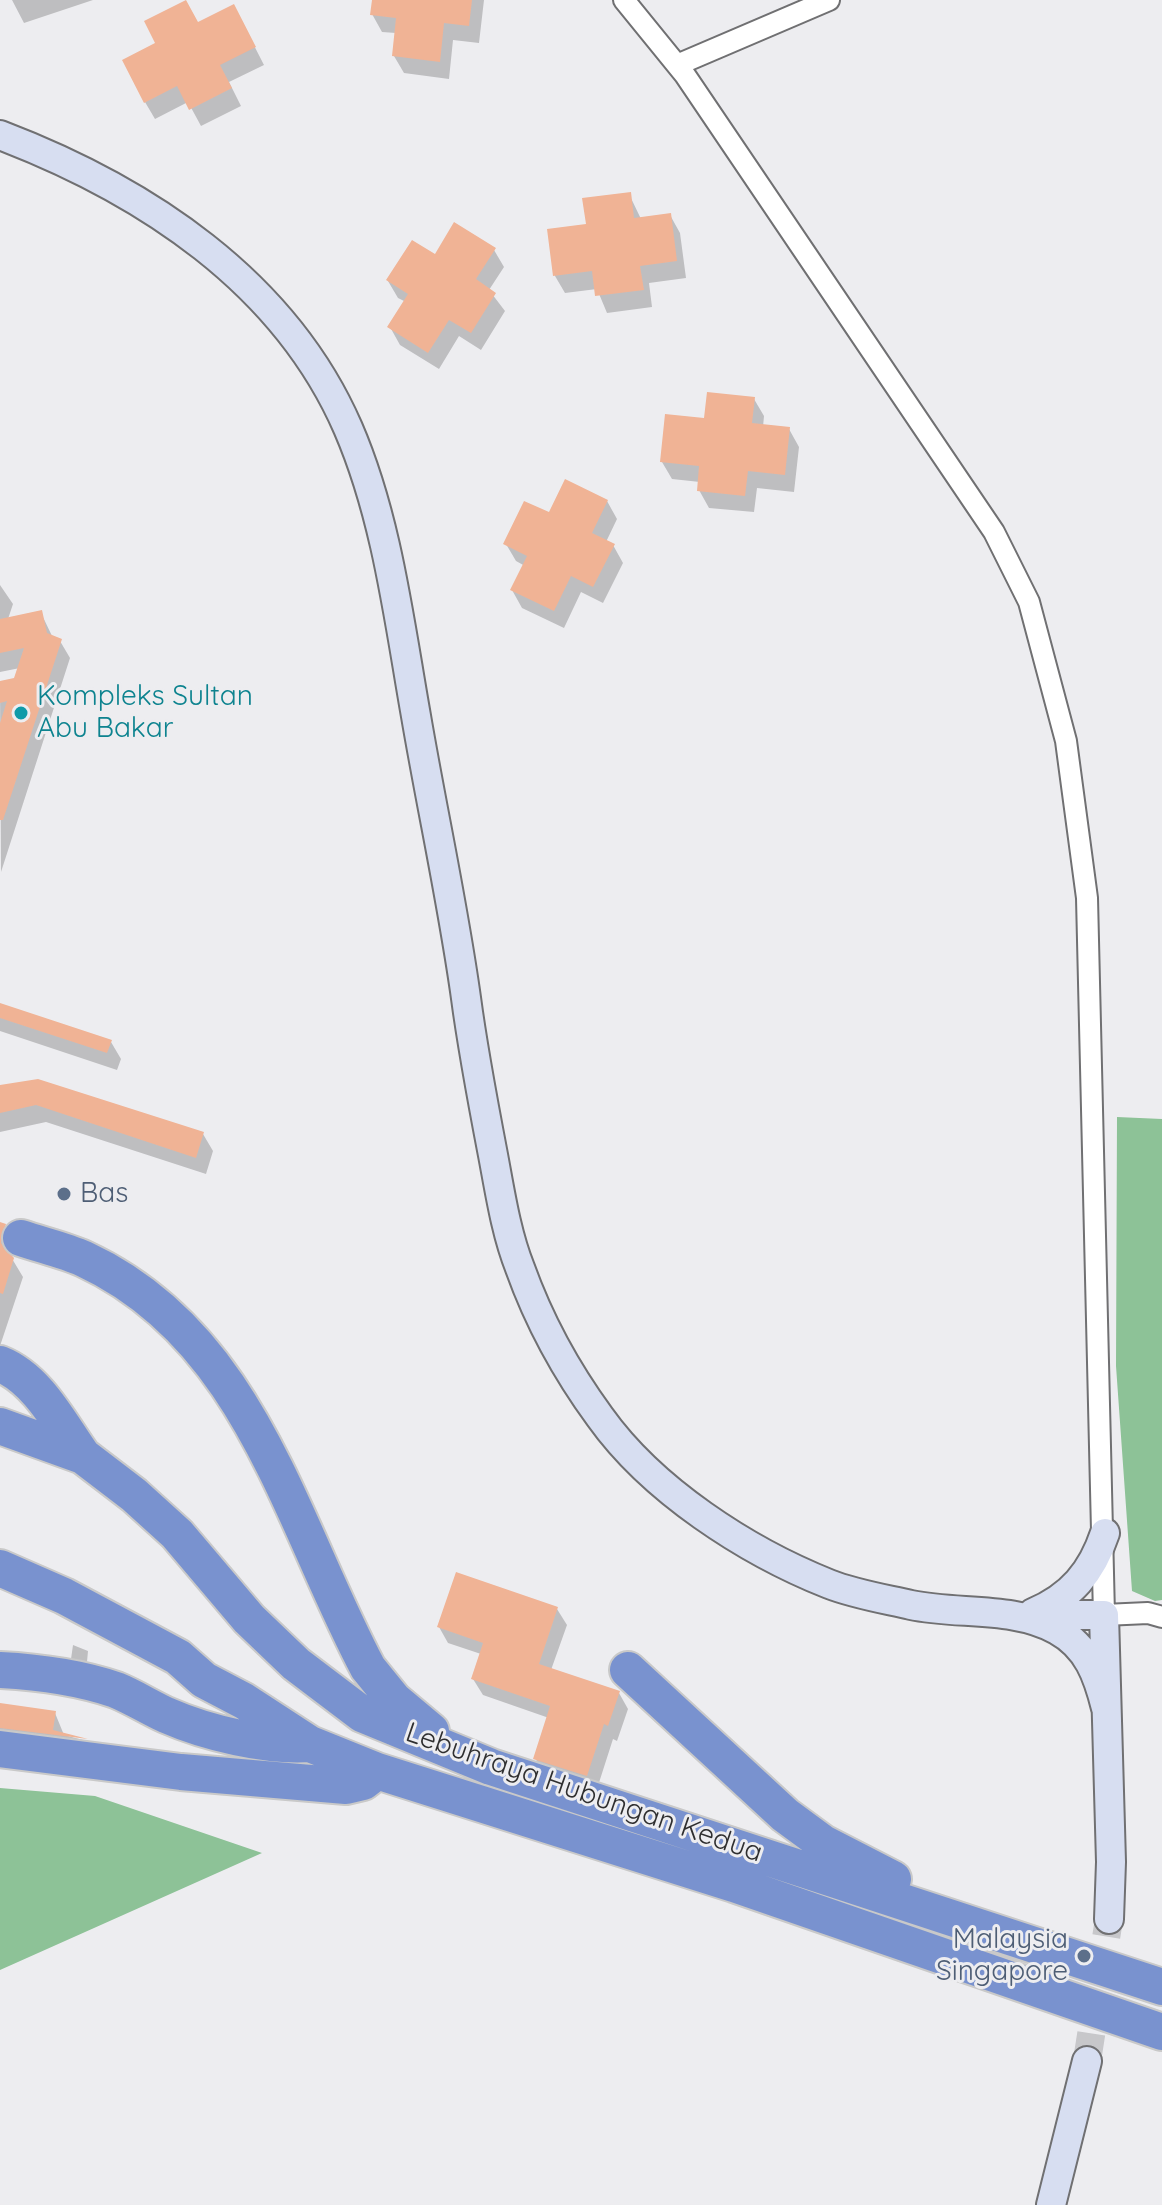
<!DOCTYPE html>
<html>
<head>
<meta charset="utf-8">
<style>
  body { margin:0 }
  canvas { display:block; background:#ededf0 }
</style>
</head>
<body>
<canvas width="1162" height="2205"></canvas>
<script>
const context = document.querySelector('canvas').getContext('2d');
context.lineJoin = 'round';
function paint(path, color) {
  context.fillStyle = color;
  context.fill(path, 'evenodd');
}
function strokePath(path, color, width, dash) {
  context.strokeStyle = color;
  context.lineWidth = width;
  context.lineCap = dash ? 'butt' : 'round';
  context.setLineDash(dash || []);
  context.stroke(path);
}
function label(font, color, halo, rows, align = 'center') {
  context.font = font + ' Quicksand,sans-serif';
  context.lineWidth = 6;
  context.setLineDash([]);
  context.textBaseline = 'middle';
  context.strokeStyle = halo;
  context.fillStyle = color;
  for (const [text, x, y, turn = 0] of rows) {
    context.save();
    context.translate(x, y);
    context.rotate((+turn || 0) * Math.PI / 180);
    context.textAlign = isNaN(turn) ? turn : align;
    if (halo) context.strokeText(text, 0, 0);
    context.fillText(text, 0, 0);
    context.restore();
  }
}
paint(new Path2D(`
  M 1117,1117 L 1162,1119 L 1162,1600 L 1155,1601 L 1132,1591 L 1116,1366 Z
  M 0,1788 L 95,1796 L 262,1853 L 0,1970 Z`), '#8dc297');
paint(new Path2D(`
  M 12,0 L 93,0 L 24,23 Z
  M 374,0 L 484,0 L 479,43 L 453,40 L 449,79 L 404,73 L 394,56 L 396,33 L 382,32 L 372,14 Z
  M 199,24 L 243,24 L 264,65 L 229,82 L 241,106 L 201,126 L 188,102 L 155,119 L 145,102 L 158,44 Z
  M 629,194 L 641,219 L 670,215 L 680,233 L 686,278 L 649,283 L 652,307 L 607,313 L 597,289 L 565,293 L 555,276 L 549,231 L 588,225 Z
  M 494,250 L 504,267 L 489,290 L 505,311 L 481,350 L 459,336 L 439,369 L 400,345 L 390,327 L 406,302 L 398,298 L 388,281 L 435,257 Z
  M 754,399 L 764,416 L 763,427 L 789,429 L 799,447 L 794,492 L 757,488 L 754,512 L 709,508 L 699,490 L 700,482 L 672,479 L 662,462 L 706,420 Z
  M 607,501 L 617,519 L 606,542 L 613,545 L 623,563 L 603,603 L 581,592 L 564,628 L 522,608 L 512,590 L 525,566 L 516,561 L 506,544 L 549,515 Z
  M 0,585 L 13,604 L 8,619 L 41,613 L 53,638 L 60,641 L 70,658 L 1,872 L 0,683 L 16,680 L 20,668 L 0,672 Z
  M 0,1005 L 111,1042 L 121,1059 L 117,1070 L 0,1031 Z
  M 0,1087 L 203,1134 L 213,1151 L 206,1174 L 46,1122 L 0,1132 Z
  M 0,1224 L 14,1243 L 11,1257 L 23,1277 L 0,1346 Z
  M 557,1609 L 567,1625 L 551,1670 L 619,1693 L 628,1709 L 617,1741 L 613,1739 L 596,1792 L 545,1775 L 535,1758 L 549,1718 L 483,1695 L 473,1679 L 481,1654 L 448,1643 L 439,1627 Z
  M 73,1645 L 88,1651 L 87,1662 L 71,1659 Z
  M 0,1705 L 55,1713 L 64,1735 L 87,1741 L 95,1755 L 0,1749 Z`), '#0003');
paint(new Path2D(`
  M 186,0 L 198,22 L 234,4 L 256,47 L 220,65 L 232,88 L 189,110 L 177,86 L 144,103 L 122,60 L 155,43 L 144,21 Z
  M 372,0 L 472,0 L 469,26 L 444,23 L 440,62 L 392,56 L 396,18 L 370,15 Z
  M 631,192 L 634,218 L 671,213 L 677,261 L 640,266 L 644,290 L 595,296 L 592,271 L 553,276 L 547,229 L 586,224 L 582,198 Z
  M 454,222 L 496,248 L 476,279 L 496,293 L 471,333 L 449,320 L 428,353 L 387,327 L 408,294 L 386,280 L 412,240 L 435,254 Z
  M 707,392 L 755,397 L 752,423 L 790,427 L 785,475 L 748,471 L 745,496 L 697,491 L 699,466 L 660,462 L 665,414 L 704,418 Z
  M 565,479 L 608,500 L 592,533 L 615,544 L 593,587 L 571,576 L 554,611 L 510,590 L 527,556 L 503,544 L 524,501 L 549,512 Z
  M 42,610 L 47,633 L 62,639 L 3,820 L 0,820 L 0,723 L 7,701 L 0,703 L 0,681 L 14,678 L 24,648 L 0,653 L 0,619 Z
  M 0,1003 L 112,1040 L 107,1053 L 0,1018 Z
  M 38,1079 L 204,1132 L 196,1158 L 36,1105 L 0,1113 L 0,1085 Z
  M 0,1222 L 6,1224 L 1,1243 L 14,1258 L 3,1294 L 0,1293 Z
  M 456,1572 L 558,1607 L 539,1664 L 620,1691 L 608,1726 L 604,1724 L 587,1776 L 533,1759 L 550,1706 L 471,1679 L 483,1643 L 437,1627 Z
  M 0,1703 L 56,1711 L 53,1730 L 88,1739 L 0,1728 Z`), '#f0b395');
strokePath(new Path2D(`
  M 1087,2061 L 1109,1919`), '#c7c7ca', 28, [28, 14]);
const street = new Path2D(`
  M 624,0 L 685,75 L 994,532 L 1029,602 L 1066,741 L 1087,898 L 1104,1615 L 1148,1613 L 1162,1617
  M 677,65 L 829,0`);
const secondary = new Path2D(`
  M 0,135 C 144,190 284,281 348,428 C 387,518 399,620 416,716 C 432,810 453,904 466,998 C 473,1051 483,1103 493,1155 C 500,1192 506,1233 520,1268 C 539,1321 567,1372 600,1417 C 652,1490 746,1551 829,1584 C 854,1594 885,1599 911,1605 C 958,1615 1014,1606 1057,1630 C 1088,1647 1098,1676 1106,1708
  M 1033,1613 C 1071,1597 1092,1572 1105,1533
  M 1034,1615 L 1104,1615 L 1111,1862 L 1109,1919
  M 1051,2205 L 1087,2061`);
const highway = new Path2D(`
  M 21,1238 C 41,1245 64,1250 84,1259 C 250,1336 290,1521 368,1668 L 394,1700 L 431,1731
  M 0,1364 C 38,1379 60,1424 83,1456
  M 0,1426 L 83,1456 L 134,1495 L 177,1534 L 249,1619 L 296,1664 L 362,1714 L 491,1767 L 1162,1987
  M 0,1568 L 64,1596 L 178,1657 L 204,1680 L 244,1701 L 310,1744 L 377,1771 L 734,1884 L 1162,2032
  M 0,1670 C 39,1672 78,1677 116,1690 C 133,1697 149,1707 166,1715 C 207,1733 266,1747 310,1744
  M 628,1670 L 785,1815 L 823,1843 L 893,1879
  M 0,1749 L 181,1772 L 346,1786 L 363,1782 L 377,1771`);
strokePath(street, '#707072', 24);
strokePath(secondary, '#707072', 32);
strokePath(highway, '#c9c9c9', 40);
strokePath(street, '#fff', 20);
strokePath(secondary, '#d7def1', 28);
strokePath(highway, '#7992cf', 36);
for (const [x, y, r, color] of [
  [21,713,8,"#0f9aa8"],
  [64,1194,8,"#5c6f8a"],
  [1084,1956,8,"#5c6f8a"]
]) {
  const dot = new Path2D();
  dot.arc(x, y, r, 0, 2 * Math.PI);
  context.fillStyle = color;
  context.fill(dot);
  strokePath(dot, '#ededf0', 3);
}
label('28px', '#0d838f', '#ededf0', [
  ["Kompleks Sultan",37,697],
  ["Abu Bakar",37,729]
], 'left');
label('28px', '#4e5e75', '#ededf0', [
  ["Bas",80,1194],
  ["Malaysia",1068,1940,"right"],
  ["Singapore",1068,1972,"right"]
], 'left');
label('28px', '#2f2f30', '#ededf0', [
  ["Lebuhraya Hubungan Kedua",584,1793,19]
]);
</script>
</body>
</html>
